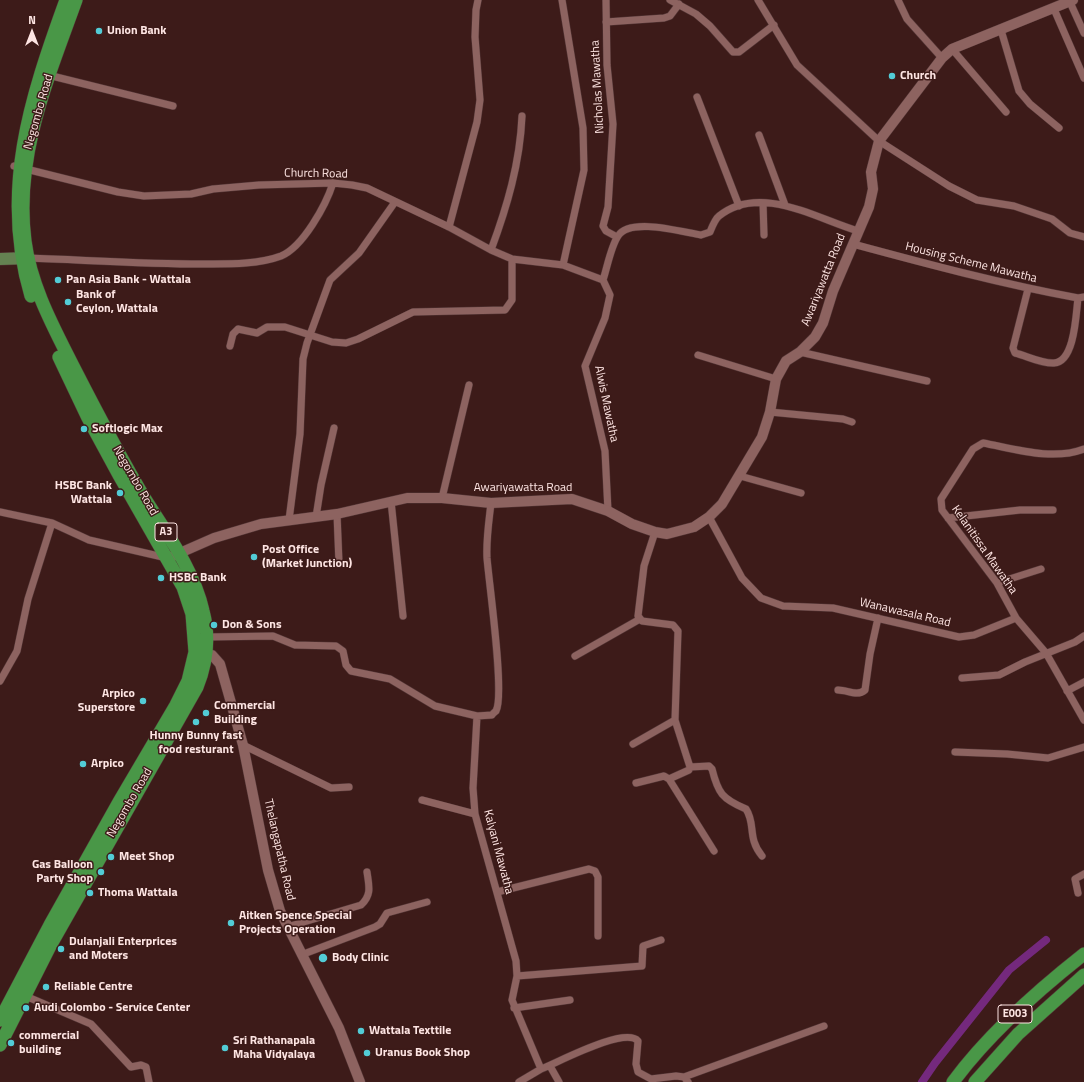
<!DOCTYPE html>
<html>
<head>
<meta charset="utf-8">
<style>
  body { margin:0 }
  #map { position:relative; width:1084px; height:1082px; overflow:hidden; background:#3d1b19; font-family:"Titillium Web",sans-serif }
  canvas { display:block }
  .north { position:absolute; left:12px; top:12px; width:40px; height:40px; -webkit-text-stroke:3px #3d1b19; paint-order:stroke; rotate:0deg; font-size:11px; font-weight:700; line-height:16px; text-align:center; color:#fee5e3 }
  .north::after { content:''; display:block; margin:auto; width:14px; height:18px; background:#fee5e3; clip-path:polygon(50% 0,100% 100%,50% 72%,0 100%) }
</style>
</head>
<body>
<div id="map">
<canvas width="1084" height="1082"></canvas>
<div class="north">N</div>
</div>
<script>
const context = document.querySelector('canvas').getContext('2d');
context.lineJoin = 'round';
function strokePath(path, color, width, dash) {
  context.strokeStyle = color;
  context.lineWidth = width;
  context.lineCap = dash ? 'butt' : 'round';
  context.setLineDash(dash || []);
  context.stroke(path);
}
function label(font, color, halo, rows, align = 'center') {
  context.font = font + ' "Titillium Web",sans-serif';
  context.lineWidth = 3;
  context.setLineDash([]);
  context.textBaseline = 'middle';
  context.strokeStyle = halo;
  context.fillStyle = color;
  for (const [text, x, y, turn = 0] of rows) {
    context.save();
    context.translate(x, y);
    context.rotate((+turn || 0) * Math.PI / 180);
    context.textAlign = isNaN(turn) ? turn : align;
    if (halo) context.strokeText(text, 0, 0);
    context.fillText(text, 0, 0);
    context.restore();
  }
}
strokePath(new Path2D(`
  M 922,1082 L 935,1063 L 1009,970 L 1046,940`), '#74297d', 8);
const street = new Path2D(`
  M 562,0 L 583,128 L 584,170 L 563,265
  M 606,0 L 607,65 L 613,124 L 608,207 L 603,226 L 606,231 L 617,237
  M 670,0 L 696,14 L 710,26 L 733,52 L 739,52 L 774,25
  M 758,0 L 797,65 L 879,141 L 949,186 L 977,200 L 1014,206 L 1052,219 L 1070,233 L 1084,237
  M 898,0 L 907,19 L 942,58
  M 1069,0 L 1084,33
  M 1054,9 L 1084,78
  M 606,22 L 664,18 L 670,16 L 679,4
  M 1001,30 L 1019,91 L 1030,104 L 1059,128
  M 952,49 L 1006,112
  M 48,75 L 173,106
  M 697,97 L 739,206
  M 759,135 L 785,205
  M 14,166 L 118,192 L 144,196 L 191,194 L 213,189 L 259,185 L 333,183 L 352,185 L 367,188 L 449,227 L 491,250 L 512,259 L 563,265 L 603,280
  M 763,203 L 764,235
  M 449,227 L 477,122 L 480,100 L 475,37 L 476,10 L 478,0
  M 853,244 C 927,264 1002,284 1078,298 L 1084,297
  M 491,250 C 507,207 520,163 522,116
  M 29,258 C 86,260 144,264 202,264 C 227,264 257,265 281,256 C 303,247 326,205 333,183
  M 1028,289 L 1013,348 L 1015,353 C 1027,356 1042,364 1054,363 C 1075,362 1076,313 1078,298
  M 230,346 L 233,334 L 238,329 L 257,333 L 267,327 L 285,327 L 332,342 L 346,343 L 358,339 L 413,312 L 505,310 L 512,300 L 512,259
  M 800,352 L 927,381
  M 698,355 L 776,379
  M 770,412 L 843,419 L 852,422
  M 740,476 L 801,493
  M 442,498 L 469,385
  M 391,501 L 403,616
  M 491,503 C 489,521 486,539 487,558 C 489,583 505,695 496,711 C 495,712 493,713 492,715 L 477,716 L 473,788 L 475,814 L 516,961 L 517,976 L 512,1000 L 541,1069 L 519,1082
  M 608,511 L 605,451 L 585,366 L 605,318 L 610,295 L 603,280 C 607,268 611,246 618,236 C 630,217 682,232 701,235 L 710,232 C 712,227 715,219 719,216 C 760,183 817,219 858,231
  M 0,512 L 52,523 L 89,540 L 167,558
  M 337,514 L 339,563
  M 316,517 L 321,485 L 334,428
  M 709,517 L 742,578 L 761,598 L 783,606 L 833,608 L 959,637 L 974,635 L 1016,618 L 1046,653 L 1084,720
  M 948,518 L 1020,510 L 1053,510
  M 289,520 L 300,434 L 303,359 L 307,343 L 330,280 L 359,253 L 395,202
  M 655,532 L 644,566 L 638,616 L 642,621 L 673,625 L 678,631 L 675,720 L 690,767 L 689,770 L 669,779 L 714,851
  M 997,583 L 1041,569
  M 1016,618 L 997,583 L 942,510 L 941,499 L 973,449 L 983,443 C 1015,449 1053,461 1084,449
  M 207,637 L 273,636 L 295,645 L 336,646 L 343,651 L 346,665 L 351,671 L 390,679 L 435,706 L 477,716
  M 575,656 L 640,619
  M 962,678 L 999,675 L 1025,662 L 1075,642 L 1084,636
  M 0,681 L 17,651 L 28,599 L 52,523
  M 838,690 C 848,690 857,697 865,690 L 870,654 L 878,618
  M 1067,691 L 1084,682
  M 633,744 L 675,720
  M 243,745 L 331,788 L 349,787
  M 955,752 L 1007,754 L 1048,758 L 1084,747
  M 690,767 L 709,766 L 712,769 C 718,793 722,799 746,809 C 756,824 747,838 762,856
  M 636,783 L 664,776 L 669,779
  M 422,800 L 475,814
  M 497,892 L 589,869 L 595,871 L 598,877 L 598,936
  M 1078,893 L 1075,879 L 1084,874
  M 287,927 L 361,905 C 372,895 369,886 367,872
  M 301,955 L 375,927 L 380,924 L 387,913 L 427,902
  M 517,976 L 642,966 L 643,946 L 661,940
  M 23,995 L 91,1024 L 131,1067 L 141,1065 L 146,1067 L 149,1082
  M 514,1008 L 570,1000
  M 550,1066 L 559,1082
  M 541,1069 C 557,1063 625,1026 638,1041 L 636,1064 L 638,1072 L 651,1079 L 676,1076 L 684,1077 L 688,1082
  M 684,1077 L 824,1026`);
const secondary = new Path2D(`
  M 173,556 L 214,538 L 261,524 L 337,514 L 407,498 L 442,498 L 491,503 L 572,499 L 608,511 L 632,524 L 655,532 L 667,534 L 694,527 L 709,517 L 722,504 L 762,437 L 770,412 L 776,379 L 786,361 L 800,352 L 815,337 L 823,323 L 833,291 L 869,207 L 873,189 L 871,172 L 879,141 L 942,58 L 952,49 L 1073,0
  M 199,652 L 212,655 L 220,664 L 243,745 L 268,870 L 280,911 L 339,1028 L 360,1082`);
const primary = new Path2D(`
  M 0,259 L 29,258`);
const highway = new Path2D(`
  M 31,296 C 0,191 30,99 66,0
  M 0,1020 L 50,925 L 119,802 L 176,705 L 188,681 L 195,652 L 192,614 L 183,587 L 119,475 L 88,418 L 59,357
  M 0,1045 L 50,946 L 197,687 C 207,662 210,637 203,611 C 194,570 167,534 145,499 C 120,457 97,413 74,368 C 54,328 31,287 25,241 C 14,156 48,78 76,0
  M 953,1082 C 989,1033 1037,991 1084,954
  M 975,1082 L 1018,1034 L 1084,975`);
strokePath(street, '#533636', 8);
strokePath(secondary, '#533636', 11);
strokePath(primary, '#533636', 13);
strokePath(highway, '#533636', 14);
strokePath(street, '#8d6360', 7);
strokePath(secondary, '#8d6360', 10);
strokePath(primary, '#648251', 12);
strokePath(highway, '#499747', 13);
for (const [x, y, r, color] of [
  [99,31,4,"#52ccd6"],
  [892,76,4,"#52ccd6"],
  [58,280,4,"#52ccd6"],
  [68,302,4,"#52ccd6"],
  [84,429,4,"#52ccd6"],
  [120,493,4,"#52ccd6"],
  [254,557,4,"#52ccd6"],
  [161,578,4,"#52ccd6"],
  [214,625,4,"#52ccd6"],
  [143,701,4,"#52ccd6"],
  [206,713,4,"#52ccd6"],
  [196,722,4,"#52ccd6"],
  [83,764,4,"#52ccd6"],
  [111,857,4,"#52ccd6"],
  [101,872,4,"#52ccd6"],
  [90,893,4,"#52ccd6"],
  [231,923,4,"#52ccd6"],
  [61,949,4,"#52ccd6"],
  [323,958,5,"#52ccd6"],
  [46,987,4,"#52ccd6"],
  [26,1008,4,"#52ccd6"],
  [361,1031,4,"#52ccd6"],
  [11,1043,4,"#52ccd6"],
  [225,1048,4,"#52ccd6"],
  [367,1053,4,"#52ccd6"]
]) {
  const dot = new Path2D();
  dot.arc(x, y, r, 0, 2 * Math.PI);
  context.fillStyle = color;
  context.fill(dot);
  strokePath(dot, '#3d1b19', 1.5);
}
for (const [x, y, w] of [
  [166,532,22],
  [1015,1014,34]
]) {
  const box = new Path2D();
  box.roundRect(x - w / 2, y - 9, w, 18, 3);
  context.fillStyle = '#3d1b19';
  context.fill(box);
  strokePath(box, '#fee5e3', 1);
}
label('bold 11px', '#fee5e3', null, [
  ["A3",166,532],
  ["E003",1015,1014]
]);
label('bold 12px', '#fee5e3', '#3d1b19', [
  ["Union Bank",107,31],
  ["Church",900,76],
  ["Pan Asia Bank - Wattala",66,280],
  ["Bank of",76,295],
  ["Ceylon, Wattala",76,309],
  ["Softlogic Max",92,429],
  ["HSBC Bank",112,486,"right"],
  ["Wattala",112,500,"right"],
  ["Post Office",262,550],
  ["(Market Junction)",262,564],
  ["HSBC Bank",169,578],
  ["Don & Sons",222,625],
  ["Arpico",135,694,"right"],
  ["Superstore",135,708,"right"],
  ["Commercial",214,706],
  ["Building",214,720],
  ["Hunny Bunny fast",196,736,"center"],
  ["food resturant",196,750,"center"],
  ["Arpico",91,764],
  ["Meet Shop",119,857],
  ["Gas Balloon",93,865,"right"],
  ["Party Shop",93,879,"right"],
  ["Thoma Wattala",98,893],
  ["Aitken Spence Special",239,916],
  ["Projects Operation",239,930],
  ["Dulanjali Enterprices",69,942],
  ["and Moters",69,956],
  ["Body Clinic",332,958],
  ["Reliable Centre",54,987],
  ["Audi Colombo - Service Center",34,1008],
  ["Wattala Texttile",369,1031],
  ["commercial",19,1036],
  ["building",19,1050],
  ["Sri Rathanapala",233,1041],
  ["Maha Vidyalaya",233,1055],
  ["Uranus Book Shop",375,1053]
], 'left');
label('12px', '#fee5e3', '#3d1b19', [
  ["Nicholas Mawatha",598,87,-93],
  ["Negombo Road",39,112,-74],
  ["Church Road",316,174,1],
  ["Housing Scheme Mawatha",971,263,14],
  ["Awariyawatta Road",824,280,-68],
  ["Alwis Mawatha",606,404,78],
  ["Negombo Road",135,481,60],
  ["Awariyawatta Road",523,488],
  ["Kelanitissa Mawatha",984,550,55],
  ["Wanawasala Road",905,613,13],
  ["Negombo Road",130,803,-60],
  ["Thelangapatha Road",279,850,77],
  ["Kalyani Mawatha",498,852,75]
]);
</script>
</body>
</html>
